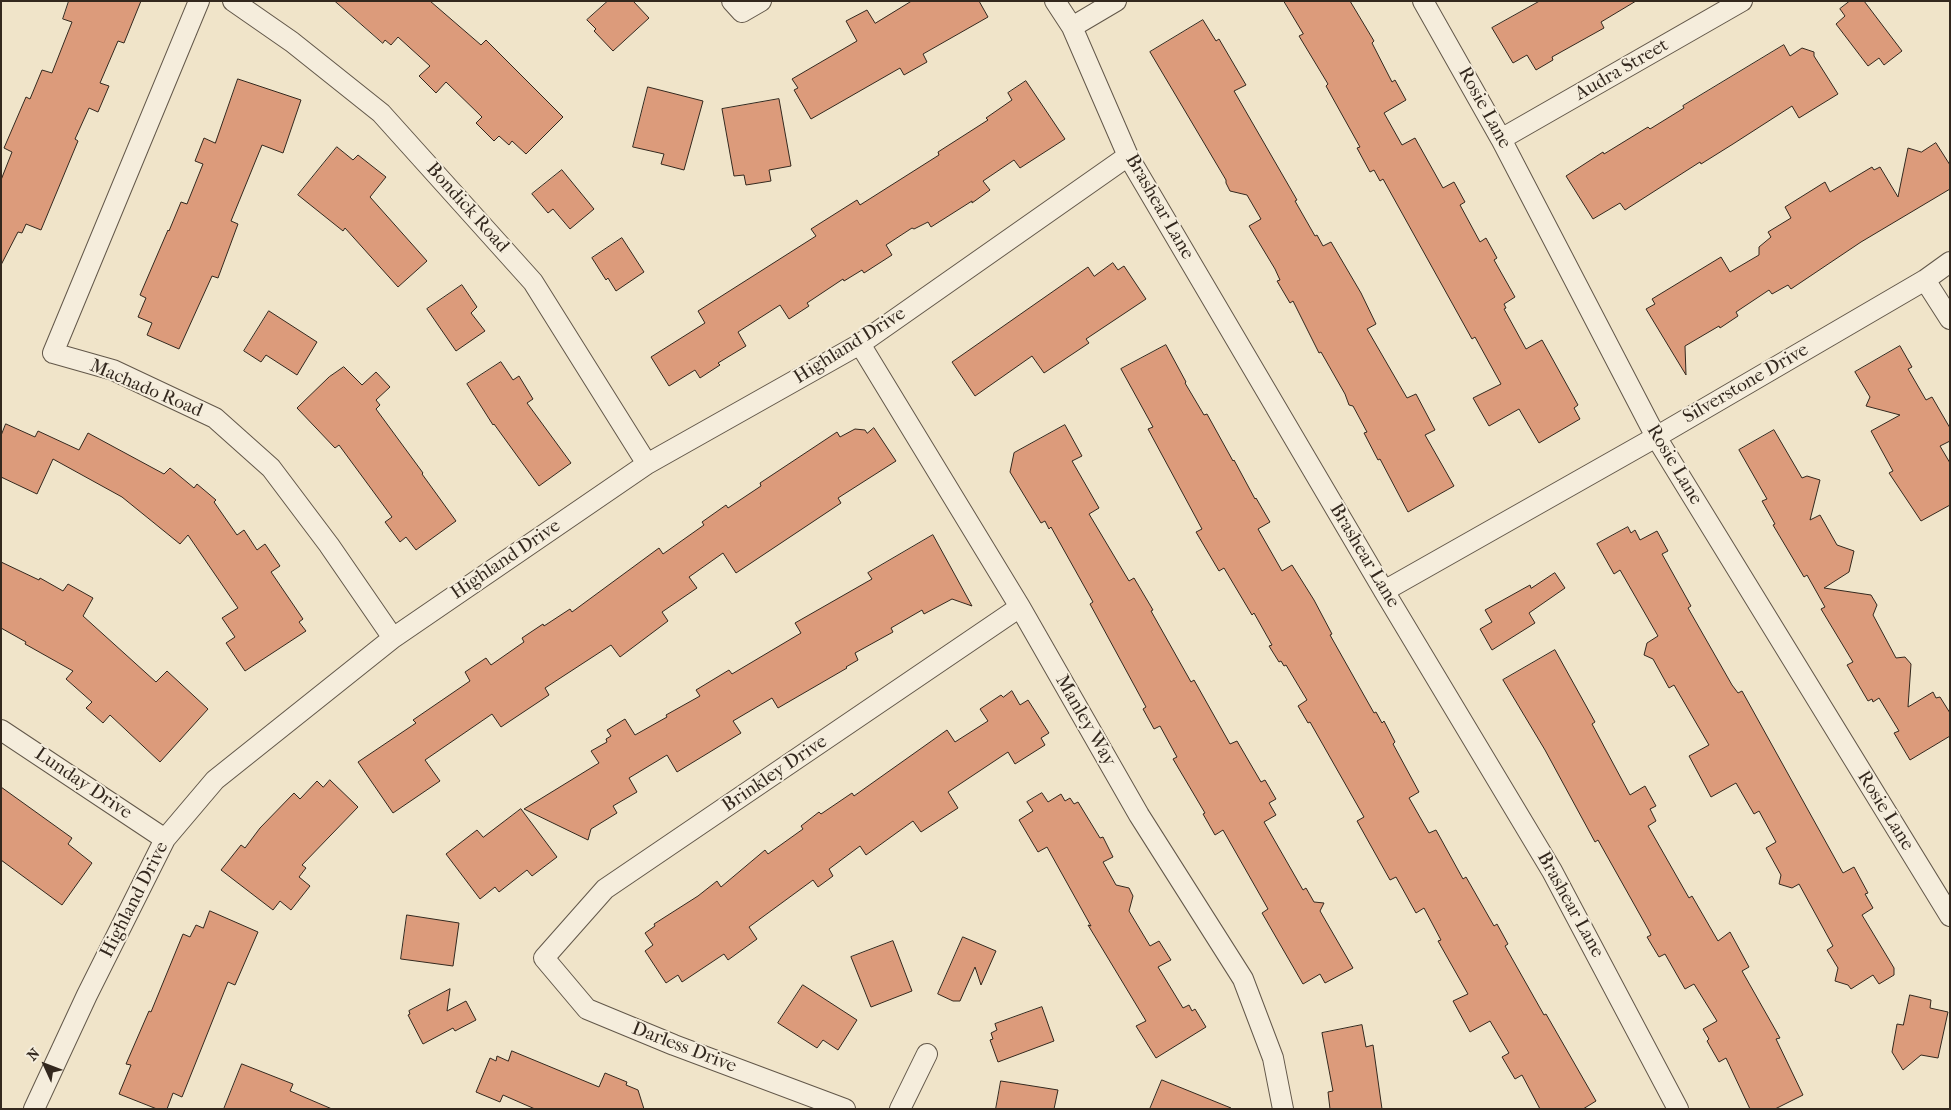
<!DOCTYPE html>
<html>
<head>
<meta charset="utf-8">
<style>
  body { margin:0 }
  #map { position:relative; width:1951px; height:1110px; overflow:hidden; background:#f0e4c9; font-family:"IM FELL French Canon",serif }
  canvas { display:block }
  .frame { position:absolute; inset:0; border:2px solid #33281e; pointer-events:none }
  .north { position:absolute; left:20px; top:1040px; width:50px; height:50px; -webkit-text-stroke:4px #f5eddc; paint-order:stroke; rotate:313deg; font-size:14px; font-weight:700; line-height:20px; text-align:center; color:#33281e }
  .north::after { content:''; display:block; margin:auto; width:18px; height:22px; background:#33281e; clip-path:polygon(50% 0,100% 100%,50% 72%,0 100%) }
</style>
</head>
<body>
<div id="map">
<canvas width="1951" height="1110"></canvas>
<div class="frame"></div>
<div class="north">N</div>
</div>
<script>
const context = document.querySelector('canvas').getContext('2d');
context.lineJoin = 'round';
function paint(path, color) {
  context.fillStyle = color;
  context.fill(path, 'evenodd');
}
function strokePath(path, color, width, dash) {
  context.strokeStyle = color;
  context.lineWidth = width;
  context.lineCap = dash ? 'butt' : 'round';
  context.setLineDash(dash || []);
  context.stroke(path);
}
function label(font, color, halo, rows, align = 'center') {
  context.font = font + ' "IM FELL French Canon",serif';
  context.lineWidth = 4;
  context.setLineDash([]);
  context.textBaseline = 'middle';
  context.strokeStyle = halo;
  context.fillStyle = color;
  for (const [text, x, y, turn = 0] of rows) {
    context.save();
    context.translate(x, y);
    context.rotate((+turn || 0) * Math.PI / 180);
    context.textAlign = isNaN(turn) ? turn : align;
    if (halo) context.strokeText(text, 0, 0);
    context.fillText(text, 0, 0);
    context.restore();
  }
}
const building = new Path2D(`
  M 69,1 L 141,1 L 124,43 L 118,41 L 100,83 L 109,86 L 98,112 L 89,108 L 75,139 L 78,141 L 41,230 L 26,224 L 22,233 L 18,232 L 1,265 L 1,180 L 12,152 L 4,148 L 26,97 L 30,99 L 42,70 L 52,73 L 72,22 L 63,19 Z
  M 335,1 L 430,1 L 481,45 L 486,40 L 563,117 L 526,154 L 512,141 L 509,145 L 499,136 L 494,141 L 476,123 L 482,117 L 446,82 L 436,93 L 419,76 L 430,66 L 398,37 L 391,45 L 385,40 L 383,43 Z
  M 608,1 L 633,1 L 649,18 L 613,51 L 594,31 L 596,29 L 587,20 Z
  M 912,1 L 979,1 L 988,17 L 923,54 L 927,62 L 904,75 L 900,68 L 811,119 L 794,90 L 798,88 L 792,79 L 857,41 L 846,21 L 867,10 L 875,23 Z
  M 1284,1 L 1350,1 L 1374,41 L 1372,43 L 1392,82 L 1395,80 L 1406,100 L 1384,113 L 1402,145 L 1415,138 L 1443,188 L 1454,182 L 1465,202 L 1460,205 L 1480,242 L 1486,238 L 1497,258 L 1494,260 L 1515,297 L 1504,304 L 1506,308 L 1504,309 L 1526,349 L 1542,340 L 1578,405 L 1574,408 L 1580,419 L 1539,443 L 1519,409 L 1489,426 L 1473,398 L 1501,384 L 1475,337 L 1472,339 L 1383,179 L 1380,181 L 1374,170 L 1370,172 L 1357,148 L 1360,147 L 1326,86 L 1328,84 L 1299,36 L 1303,34 Z
  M 1540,1 L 1636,1 L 1601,22 L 1604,28 L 1552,57 L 1553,60 L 1536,70 L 1527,55 L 1513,63 L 1492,28 Z
  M 1850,1 L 1864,1 L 1902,51 L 1884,65 L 1879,58 L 1868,66 L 1836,24 L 1845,16 L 1840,9 Z
  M 1203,20 L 1216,41 L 1219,39 L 1246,85 L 1234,91 L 1297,200 L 1295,201 L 1315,236 L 1317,235 L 1323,246 L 1331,242 L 1361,293 L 1376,324 L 1367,329 L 1407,398 L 1416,394 L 1435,430 L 1425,435 L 1454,486 L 1408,512 L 1380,459 L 1378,460 L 1364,433 L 1367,432 L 1353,406 L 1349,405 L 1345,394 L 1321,352 L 1319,353 L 1293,301 L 1290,303 L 1277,281 L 1280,280 L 1275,269 L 1249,226 L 1261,219 L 1247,195 L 1230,191 L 1226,183 L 1226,180 L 1150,52 Z
  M 1784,45 L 1790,56 L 1802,48 L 1814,52 L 1814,56 L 1838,94 L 1799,118 L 1792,106 L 1733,144 L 1701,164 L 1700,162 L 1625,210 L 1620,203 L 1593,219 L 1566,176 L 1603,152 L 1604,154 L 1648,127 L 1650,129 L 1684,108 L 1683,106 Z
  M 238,79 L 301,100 L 283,153 L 262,145 L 231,221 L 238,224 L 218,278 L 212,276 L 179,349 L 147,335 L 152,323 L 138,317 L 146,298 L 140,295 L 168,230 L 169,231 L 181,202 L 187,204 L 203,164 L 195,161 L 204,138 L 215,143 Z
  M 1026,81 L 1065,139 L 1020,168 L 1014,160 L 983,181 L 990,190 L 972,203 L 972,201 L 931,227 L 928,222 L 914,229 L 912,228 L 886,245 L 892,255 L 864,273 L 862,270 L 844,281 L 843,279 L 807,303 L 809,306 L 789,319 L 780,305 L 738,332 L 746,346 L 718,363 L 720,365 L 700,378 L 695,370 L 669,386 L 651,357 L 705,323 L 698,311 L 816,236 L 811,229 L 857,200 L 860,205 L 939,155 L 938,152 L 988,120 L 986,118 L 1012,100 L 1008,93 Z
  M 648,87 L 703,101 L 684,170 L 661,164 L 664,154 L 633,147 Z
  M 779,99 L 791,166 L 769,170 L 771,181 L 746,185 L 744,175 L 734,176 L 722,109 Z
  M 1936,143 L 1950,165 L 1950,189 L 1861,242 L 1791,289 L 1788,285 L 1772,294 L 1769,290 L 1736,312 L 1738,316 L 1720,328 L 1719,326 L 1685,346 L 1686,375 L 1646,309 L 1655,304 L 1652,299 L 1721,257 L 1730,272 L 1759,255 L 1759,247 L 1771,237 L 1768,232 L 1791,218 L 1785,207 L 1825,182 L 1830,192 L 1872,167 L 1874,170 L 1880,167 L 1898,197 L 1908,148 L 1921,152 Z
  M 337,147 L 353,160 L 358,155 L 386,177 L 370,197 L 427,261 L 398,287 L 345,228 L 343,231 L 298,195 Z
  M 562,170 L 594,209 L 570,229 L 553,209 L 548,213 L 532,194 Z
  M 622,238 L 644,272 L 616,291 L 608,278 L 606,280 L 592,258 Z
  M 1113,263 L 1118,270 L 1124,266 L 1146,299 L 1086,339 L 1089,343 L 1044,373 L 1032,356 L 975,396 L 952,362 L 1088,267 L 1094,276 Z
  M 462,285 L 477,307 L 471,313 L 485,331 L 456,351 L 427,309 Z
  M 269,311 L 317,342 L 297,375 L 266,355 L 261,362 L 244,351 Z
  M 1166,345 L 1186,382 L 1185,383 L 1204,415 L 1207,414 L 1233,461 L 1234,460 L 1255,499 L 1256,498 L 1270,522 L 1258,529 L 1282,571 L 1292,565 L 1314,600 L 1332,634 L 1330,635 L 1374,713 L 1376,712 L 1382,723 L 1384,721 L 1395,742 L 1393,744 L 1419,792 L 1409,798 L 1429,833 L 1436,830 L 1463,879 L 1466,877 L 1494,926 L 1497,924 L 1508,944 L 1505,946 L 1544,1015 L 1546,1014 L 1596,1101 L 1583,1109 L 1540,1109 L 1522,1075 L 1515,1079 L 1502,1057 L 1509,1053 L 1490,1021 L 1470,1032 L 1453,1001 L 1468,994 L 1438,941 L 1441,940 L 1424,908 L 1416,913 L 1396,877 L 1390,880 L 1357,821 L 1364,817 L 1310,722 L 1308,723 L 1298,706 L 1307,700 L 1286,665 L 1284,666 L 1281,661 L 1279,662 L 1269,646 L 1272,645 L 1254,613 L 1252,615 L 1224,568 L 1219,571 L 1196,532 L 1202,529 L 1148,429 L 1153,427 L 1121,369 Z
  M 1900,346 L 1912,367 L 1908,369 L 1926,400 L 1932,397 L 1950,428 L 1950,441 L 1940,446 L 1950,463 L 1950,505 L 1921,521 L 1889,473 L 1893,471 L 1871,431 L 1900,415 L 1866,406 L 1870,397 L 1855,372 Z
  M 501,362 L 513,380 L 519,376 L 533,399 L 527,403 L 571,463 L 539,486 L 494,424 L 493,425 L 467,384 Z
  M 344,367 L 362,385 L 376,372 L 390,387 L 376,400 L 380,405 L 376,409 L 423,473 L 422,474 L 456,521 L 416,550 L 406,537 L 400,542 L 385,522 L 392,517 L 339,445 L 335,448 L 297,408 L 329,377 Z
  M 6,424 L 35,437 L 38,431 L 79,450 L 88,433 L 164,474 L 170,468 L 194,488 L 197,484 L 216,500 L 214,502 L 237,535 L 244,530 L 257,550 L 265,544 L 280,566 L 271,572 L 303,619 L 299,622 L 306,631 L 245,671 L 226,643 L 235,637 L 222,618 L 238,608 L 188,535 L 180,544 L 122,497 L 53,459 L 37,494 L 1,477 L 1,436 Z
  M 1065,425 L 1082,456 L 1072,461 L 1099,508 L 1089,514 L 1129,581 L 1134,578 L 1153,610 L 1151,611 L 1191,682 L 1194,680 L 1230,744 L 1237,741 L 1261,782 L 1265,780 L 1276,799 L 1269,803 L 1276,815 L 1264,822 L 1303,890 L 1306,888 L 1314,902 L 1324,903 L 1320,911 L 1353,968 L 1325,983 L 1320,974 L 1303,984 L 1262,913 L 1268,909 L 1223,830 L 1215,835 L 1203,814 L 1205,813 L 1173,759 L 1177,757 L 1160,726 L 1154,729 L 1143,709 L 1146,707 L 1090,604 L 1093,602 L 1051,527 L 1049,529 L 1045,521 L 1041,523 L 1010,472 L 1014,453 Z
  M 874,428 L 896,461 L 838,498 L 841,503 L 736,573 L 723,553 L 689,577 L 697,588 L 662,612 L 668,621 L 620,657 L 611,645 L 545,688 L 549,695 L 501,727 L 492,714 L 425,760 L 440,781 L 393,813 L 358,762 L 416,723 L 413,720 L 470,681 L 465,672 L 486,658 L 491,665 L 524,642 L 522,638 L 543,624 L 544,626 L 570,609 L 572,612 L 659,548 L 663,554 L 704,525 L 702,522 L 726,505 L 728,508 L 761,486 L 760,483 L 837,432 L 840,437 L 855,429 L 865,430 L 867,433 Z
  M 1774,430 L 1802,478 L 1807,476 L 1820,480 L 1810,520 L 1820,515 L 1837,545 L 1854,551 L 1849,572 L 1824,588 L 1871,595 L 1877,605 L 1873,615 L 1896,658 L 1905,657 L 1911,664 L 1908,707 L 1933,692 L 1936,698 L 1940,697 L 1950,713 L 1950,736 L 1910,760 L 1894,733 L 1899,731 L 1879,698 L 1873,702 L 1872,699 L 1868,701 L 1847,665 L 1853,662 L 1821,609 L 1825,607 L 1807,575 L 1804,577 L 1773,525 L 1775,524 L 1762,501 L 1767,499 L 1739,450 Z
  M 1628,527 L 1631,533 L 1635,530 L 1640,540 L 1657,531 L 1668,551 L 1662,554 L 1691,606 L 1688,608 L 1732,685 L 1738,693 L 1742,691 L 1843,873 L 1854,867 L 1868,893 L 1865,894 L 1873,908 L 1862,915 L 1894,968 L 1894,975 L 1879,984 L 1873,975 L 1851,989 L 1848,985 L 1835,981 L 1838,968 L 1827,950 L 1833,946 L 1799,884 L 1792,888 L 1779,884 L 1781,875 L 1766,848 L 1776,842 L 1759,811 L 1754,814 L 1736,783 L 1711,797 L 1689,756 L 1709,745 L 1674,685 L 1669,688 L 1653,659 L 1644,655 L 1647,643 L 1658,636 L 1620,570 L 1614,574 L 1597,544 Z
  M 933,535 L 972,606 L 952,599 L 924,614 L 922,610 L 891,628 L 893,632 L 855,653 L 858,660 L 846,667 L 847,668 L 778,708 L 772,698 L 733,721 L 741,733 L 677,772 L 667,755 L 629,778 L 637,792 L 613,806 L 617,813 L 591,829 L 588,840 L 524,809 L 599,763 L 591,751 L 607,742 L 606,739 L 611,736 L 607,730 L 625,719 L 635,735 L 667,717 L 666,715 L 700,696 L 696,690 L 729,670 L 732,674 L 801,633 L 795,623 L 872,579 L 868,573 Z
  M 1,562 L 39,580 L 40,578 L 63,591 L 68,584 L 93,598 L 83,616 L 156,682 L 167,671 L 208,709 L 160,762 L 110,715 L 103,723 L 86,708 L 92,702 L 66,679 L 73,671 L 25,644 L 26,642 L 1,628 Z
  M 1555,573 L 1565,588 L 1529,613 L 1535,623 L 1492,650 L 1480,629 L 1492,622 L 1485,610 L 1530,585 L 1531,588 Z
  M 1555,650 L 1595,722 L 1592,724 L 1630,795 L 1645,786 L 1656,806 L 1650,809 L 1656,821 L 1648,826 L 1689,898 L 1692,896 L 1718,941 L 1730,932 L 1749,967 L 1742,971 L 1780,1038 L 1776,1039 L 1803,1095 L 1775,1109 L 1750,1109 L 1726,1058 L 1719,1062 L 1707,1041 L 1709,1039 L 1703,1029 L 1717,1021 L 1694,984 L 1685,989 L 1665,954 L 1659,957 L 1647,937 L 1651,935 L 1648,929 L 1598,840 L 1595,842 L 1545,750 L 1503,680 Z
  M 1012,691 L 1020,705 L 1028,700 L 1049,733 L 1041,738 L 1045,745 L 1015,764 L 1008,752 L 948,792 L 958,808 L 921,832 L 913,821 L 866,855 L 860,846 L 829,869 L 833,876 L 818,887 L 813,880 L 749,927 L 757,939 L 728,960 L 724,954 L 682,982 L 678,975 L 666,983 L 645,951 L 653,945 L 645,933 L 655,926 L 654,924 L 698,896 L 717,881 L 721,887 L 765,850 L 768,854 L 803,829 L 801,826 L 819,812 L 821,814 L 852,793 L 854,796 L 947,730 L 955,742 L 988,721 L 980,709 L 1001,695 L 1003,697 Z
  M 330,780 L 358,807 L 302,865 L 306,868 L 299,877 L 310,886 L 291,910 L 280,901 L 273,910 L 221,870 L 241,845 L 245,848 L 260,828 L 294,793 L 300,799 L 317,781 L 323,787 Z
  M 1,787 L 72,838 L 68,844 L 92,863 L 62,905 L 1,860 Z
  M 1042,793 L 1048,802 L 1061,794 L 1065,801 L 1070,798 L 1074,804 L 1078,802 L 1100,838 L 1103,837 L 1113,857 L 1103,862 L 1116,885 L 1129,888 L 1133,896 L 1129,911 L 1150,946 L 1159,941 L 1171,960 L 1158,967 L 1183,1008 L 1189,1005 L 1192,1011 L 1195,1009 L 1206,1027 L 1156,1058 L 1136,1026 L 1146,1021 L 1088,925 L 1091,926 L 1047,847 L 1038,852 L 1019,820 L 1033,811 L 1027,802 Z
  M 521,809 L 557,857 L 532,876 L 527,870 L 499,892 L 495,887 L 480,899 L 446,854 L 477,830 L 483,837 Z
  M 210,911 L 258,932 L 235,985 L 228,982 L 182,1097 L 173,1093 L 167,1109 L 157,1109 L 119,1094 L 131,1065 L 126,1064 L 149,1011 L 151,1012 L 183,934 L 190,937 L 196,925 L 203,928 Z
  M 407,915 L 459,923 L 453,966 L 401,959 Z
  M 963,937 L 996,951 L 981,985 L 975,967 L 960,1001 L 953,1001 L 938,994 Z
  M 893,941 L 912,991 L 871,1007 L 851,957 Z
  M 803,985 L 857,1020 L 838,1050 L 823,1040 L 817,1048 L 778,1023 Z
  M 450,989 L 447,1011 L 466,1001 L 476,1020 L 455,1031 L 453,1028 L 423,1044 L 408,1015 L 410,1014 L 409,1011 Z
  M 1910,995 L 1931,1000 L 1930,1008 L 1948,1012 L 1938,1058 L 1921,1055 L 1903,1070 L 1892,1052 L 1897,1024 L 1903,1025 Z
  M 1042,1007 L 1054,1041 L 998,1062 L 990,1040 L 993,1039 L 991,1033 L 997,1030 L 995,1024 Z
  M 1362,1025 L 1366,1047 L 1373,1045 L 1382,1109 L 1330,1109 L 1328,1092 L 1333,1091 L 1322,1033 Z
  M 512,1051 L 599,1087 L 605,1073 L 627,1082 L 626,1085 L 638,1090 L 644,1109 L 535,1109 L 503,1095 L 500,1102 L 476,1092 L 490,1058 L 496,1061 L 497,1056 L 508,1061 Z
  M 242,1064 L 293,1084 L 290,1091 L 332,1109 L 224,1109 Z
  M 1162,1080 L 1231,1108 L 1231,1109 L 1150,1109 Z
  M 1001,1081 L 1058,1090 L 1054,1109 L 996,1109 Z`);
paint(building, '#dc9b7b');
strokePath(building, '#33281e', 1);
const street = new Path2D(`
  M 199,1 L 53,353 L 113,370 L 215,418 L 271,468 L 329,545 L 393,638
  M 233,1 L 292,42 L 381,113 L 533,282 L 647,464
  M 732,1 L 742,12 L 761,1
  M 1055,1 L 1072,27 L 1128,156 L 1384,591 L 1552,871 L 1678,1109
  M 1423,1 L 1501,139 L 1656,437 L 1950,916
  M 1072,27 L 1116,1
  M 1501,139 L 1742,1
  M 1925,280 L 1950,319
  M 860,344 L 1020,607 L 1139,815 L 1243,979 L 1273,1058 L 1283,1109
  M 1384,591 L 1656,437 L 1925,280 L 1950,262
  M 1,730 L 165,839
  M 34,1109 L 87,995 L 165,839 L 215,780 L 393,638 L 647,464 L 860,344 L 1128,156
  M 845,1109 L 674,1045 L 587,1009 L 544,958 L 605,889 L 1020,607
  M 900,1109 L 927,1054`);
strokePath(street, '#625749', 22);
strokePath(street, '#f5eddc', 20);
label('19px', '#33281e', '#f5eddc', [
  ["Audra Street",1622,70,-30],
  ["Rosie Lane",1484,108,61],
  ["Brashear Lane",1159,207,60],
  ["Bondick Road",467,208,48],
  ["Highland Drive",850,346,-32],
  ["Silverstone Drive",1746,384,-30],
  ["Machado Road",146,389,23],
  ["Rosie Lane",1674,465,59],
  ["Brashear Lane",1364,556,59],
  ["Highland Drive",506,560,-34],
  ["Manley Way",1085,721,60],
  ["Brinkley Drive",775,774,-34],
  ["Lunday Drive",83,784,34],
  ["Rosie Lane",1885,811,58],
  ["Highland Drive",135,900,-63],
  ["Brashear Lane",1570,905,61],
  ["Darless Drive",684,1048,21]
]);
</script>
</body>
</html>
